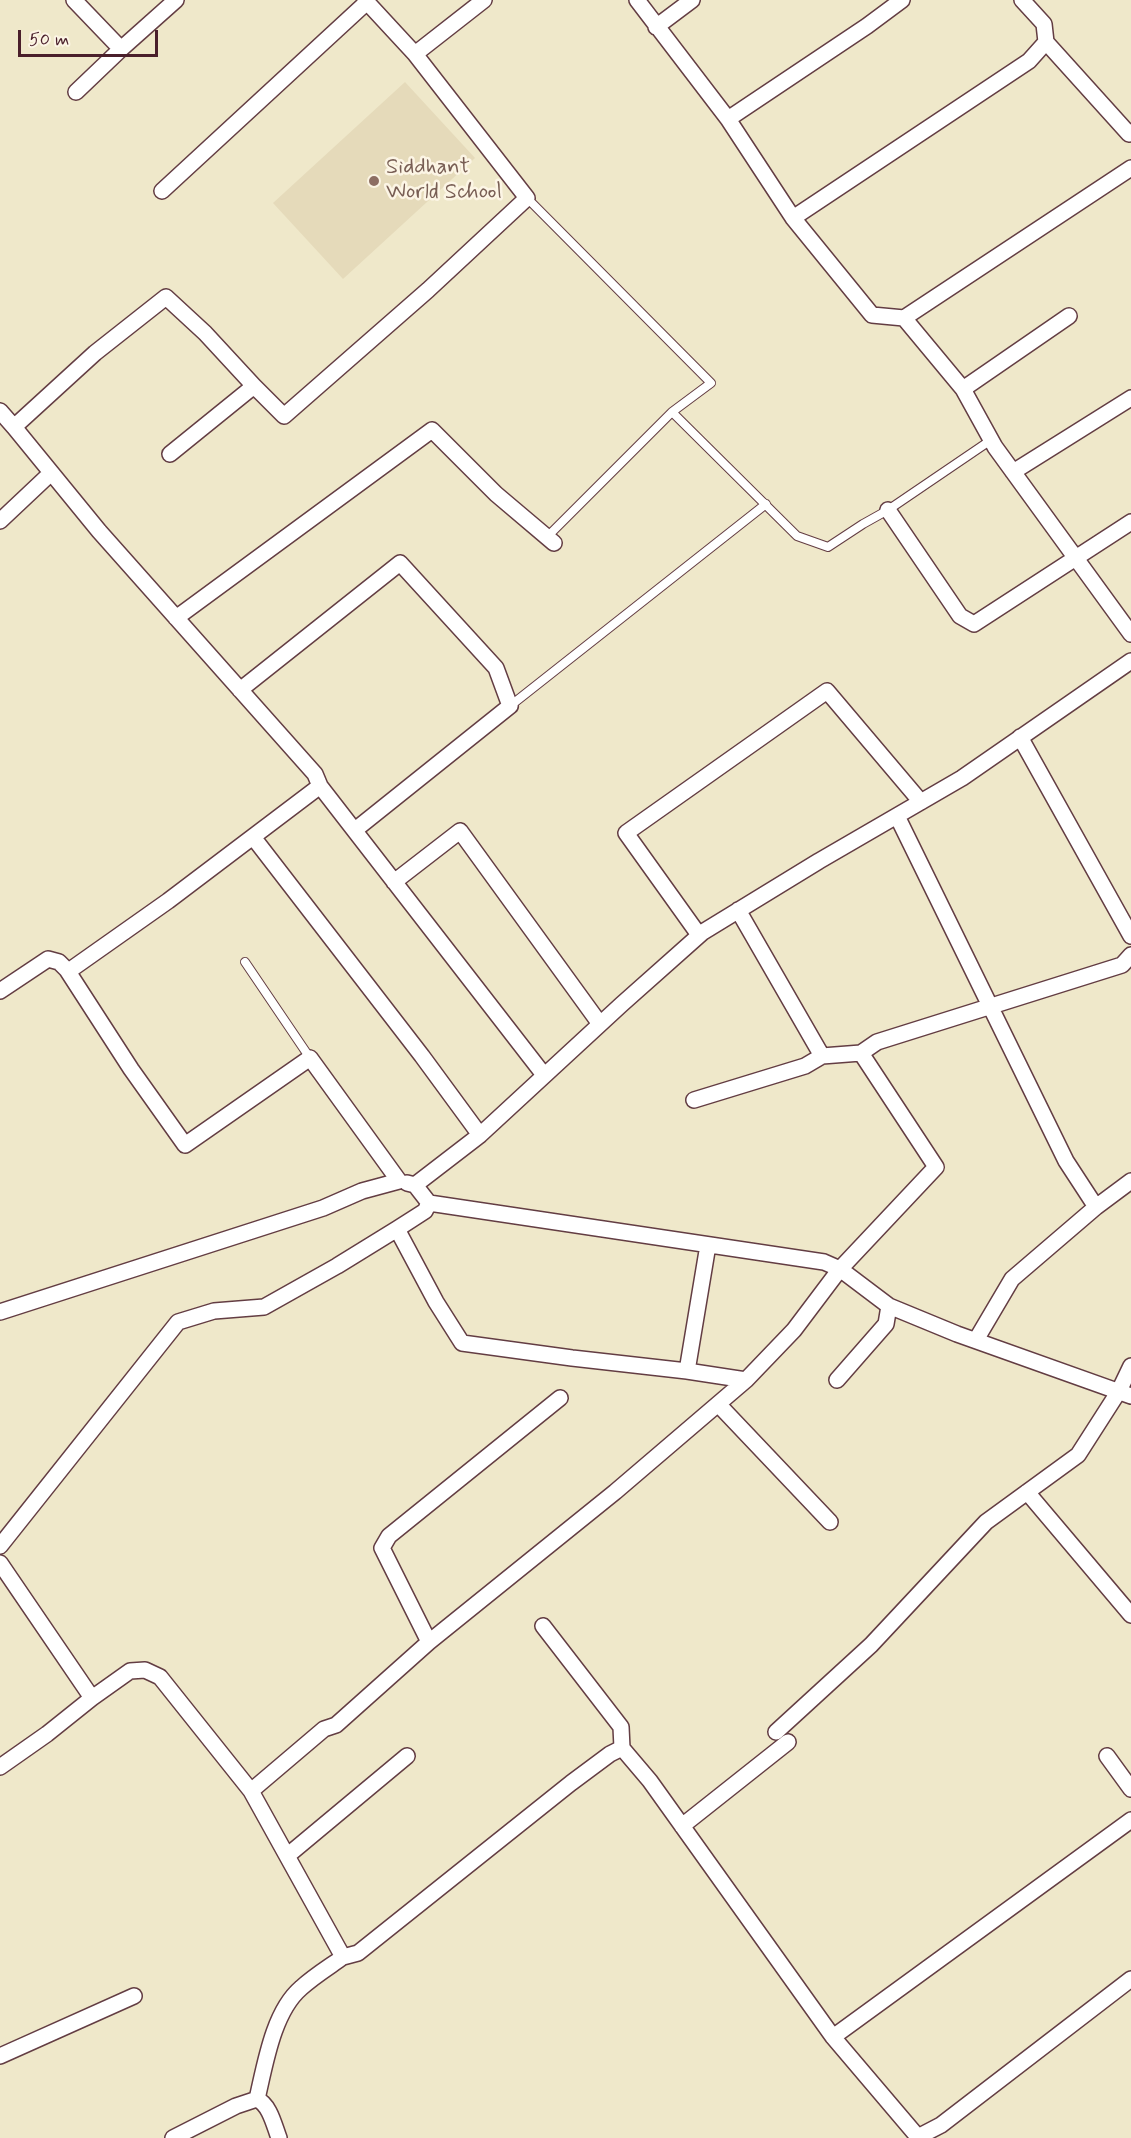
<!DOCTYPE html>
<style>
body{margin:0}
#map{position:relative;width:1131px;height:2138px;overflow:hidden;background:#efe8ca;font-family:Mynerve,sans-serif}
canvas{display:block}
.scale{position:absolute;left:18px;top:30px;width:140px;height:27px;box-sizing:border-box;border:3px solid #4a1f2b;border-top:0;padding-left:8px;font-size:18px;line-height:21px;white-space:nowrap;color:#4a1f2b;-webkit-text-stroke:4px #fcf5e5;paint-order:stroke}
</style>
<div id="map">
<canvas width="1131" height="2138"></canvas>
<div class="scale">50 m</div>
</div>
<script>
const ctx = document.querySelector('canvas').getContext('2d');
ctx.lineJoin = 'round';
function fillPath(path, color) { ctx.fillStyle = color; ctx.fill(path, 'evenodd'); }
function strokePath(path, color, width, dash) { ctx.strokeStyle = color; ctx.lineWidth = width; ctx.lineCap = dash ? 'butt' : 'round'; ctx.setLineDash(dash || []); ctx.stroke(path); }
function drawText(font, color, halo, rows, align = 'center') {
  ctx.font = font + ' Mynerve,sans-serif'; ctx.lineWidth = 5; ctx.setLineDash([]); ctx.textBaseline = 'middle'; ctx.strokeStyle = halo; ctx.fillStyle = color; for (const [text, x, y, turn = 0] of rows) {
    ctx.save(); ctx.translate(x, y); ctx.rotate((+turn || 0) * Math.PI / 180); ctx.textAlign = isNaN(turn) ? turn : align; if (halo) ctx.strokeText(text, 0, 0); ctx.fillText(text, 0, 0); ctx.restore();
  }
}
fillPath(new Path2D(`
 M405,82L475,158L343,279L273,203Z`), '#e5daba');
const service = new Path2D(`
 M527,198L711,383L672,412
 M547,537L672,412L797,536L828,547L863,524L888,510L991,440
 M510,706L766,504
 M245,962L310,1058`);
const minor = new Path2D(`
 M74,0L121,49L76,92
 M365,0L415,54L484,0
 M637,0L728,119L793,218L872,315L904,318L1131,168
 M656,27L692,0
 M1046,42L1129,134L1131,132
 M121,49L176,0
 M728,119L867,26L902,0
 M162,191L367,2
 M793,218L1029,61L1046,42L1044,24L1022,0
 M904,318L963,389L995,447L1131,634
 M254,386L284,416L428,290L527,198L415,54
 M963,389L1069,316
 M0,411L14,427L95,353L166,297L205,333L254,386L170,454
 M1013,472L1131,398
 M888,510L960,616L974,624L1131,522
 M0,521L51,473
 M176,618L432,430L496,494L554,543
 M240,690L400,563L496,668L510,706L355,830
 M1020,737L1131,936
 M320,786L544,1075
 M897,816L1066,1161L1096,1207
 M253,837L422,1056L480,1135L415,1185L407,1183
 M394,882L460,831L600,1024
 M738,910L822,1056
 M699,935L626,833L827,691L921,802
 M0,991L48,959L59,962L67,970L73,968L168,901L320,786L315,774L99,531L14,427
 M694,1100L805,1066L822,1056L861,1053L877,1042L1122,965L1131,955
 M480,1135L622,1004L703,932L819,861L962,778L1131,661
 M415,1185L429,1203L824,1262L840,1269L889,1306L957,1334L1131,1396
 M397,1229L436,1302L462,1343L572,1358L687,1371L708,1245
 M0,1312L323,1208L362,1191L399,1181L310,1058L185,1145L131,1069L67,970
 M976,1340L1012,1279L1096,1207L1131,1181
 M687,1371L746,1380
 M837,1380L886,1324L889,1306
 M718,1404L830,1522
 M1027,1492L1131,1615
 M0,1546L178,1322L214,1311L264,1307L337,1266L397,1229L425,1211L429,1203
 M0,1563L92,1698L47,1734L0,1767
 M543,1626L621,1727L622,1748
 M429,1642L382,1548L389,1536L560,1398
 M92,1698L130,1671L145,1670L160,1677L251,1791L343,1957L358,1953L571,1783L610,1754L622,1748L650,1781L833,2037L918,2137L941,2125L1131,1979
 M776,1732L871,1645L986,1522L1078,1455L1119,1391L1131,1366
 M1107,1756L1131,1789
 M251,1791L324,1729L336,1725L429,1642L615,1492L746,1380L794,1330L840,1269L936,1167L861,1053
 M682,1826L788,1742
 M287,1856L407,1756
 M833,2037L1131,1820
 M0,2056L134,1996
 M257,2099C265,2065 273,2012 301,1988C314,1976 329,1967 343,1957
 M173,2138L236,2106L257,2099C270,2105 274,2125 279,2138`);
strokePath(service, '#633d43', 10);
strokePath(minor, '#633d43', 18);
strokePath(service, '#fff', 8);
strokePath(minor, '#fff', 15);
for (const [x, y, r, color] of [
 [374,181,6,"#8d6e63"]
]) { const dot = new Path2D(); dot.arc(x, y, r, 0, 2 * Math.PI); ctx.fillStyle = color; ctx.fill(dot); strokePath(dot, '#fcf5e5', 2); }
drawText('22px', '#785e54', '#fcf5e5', [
 ["Siddhant",386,168],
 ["World School",386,193]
], 'left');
</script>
